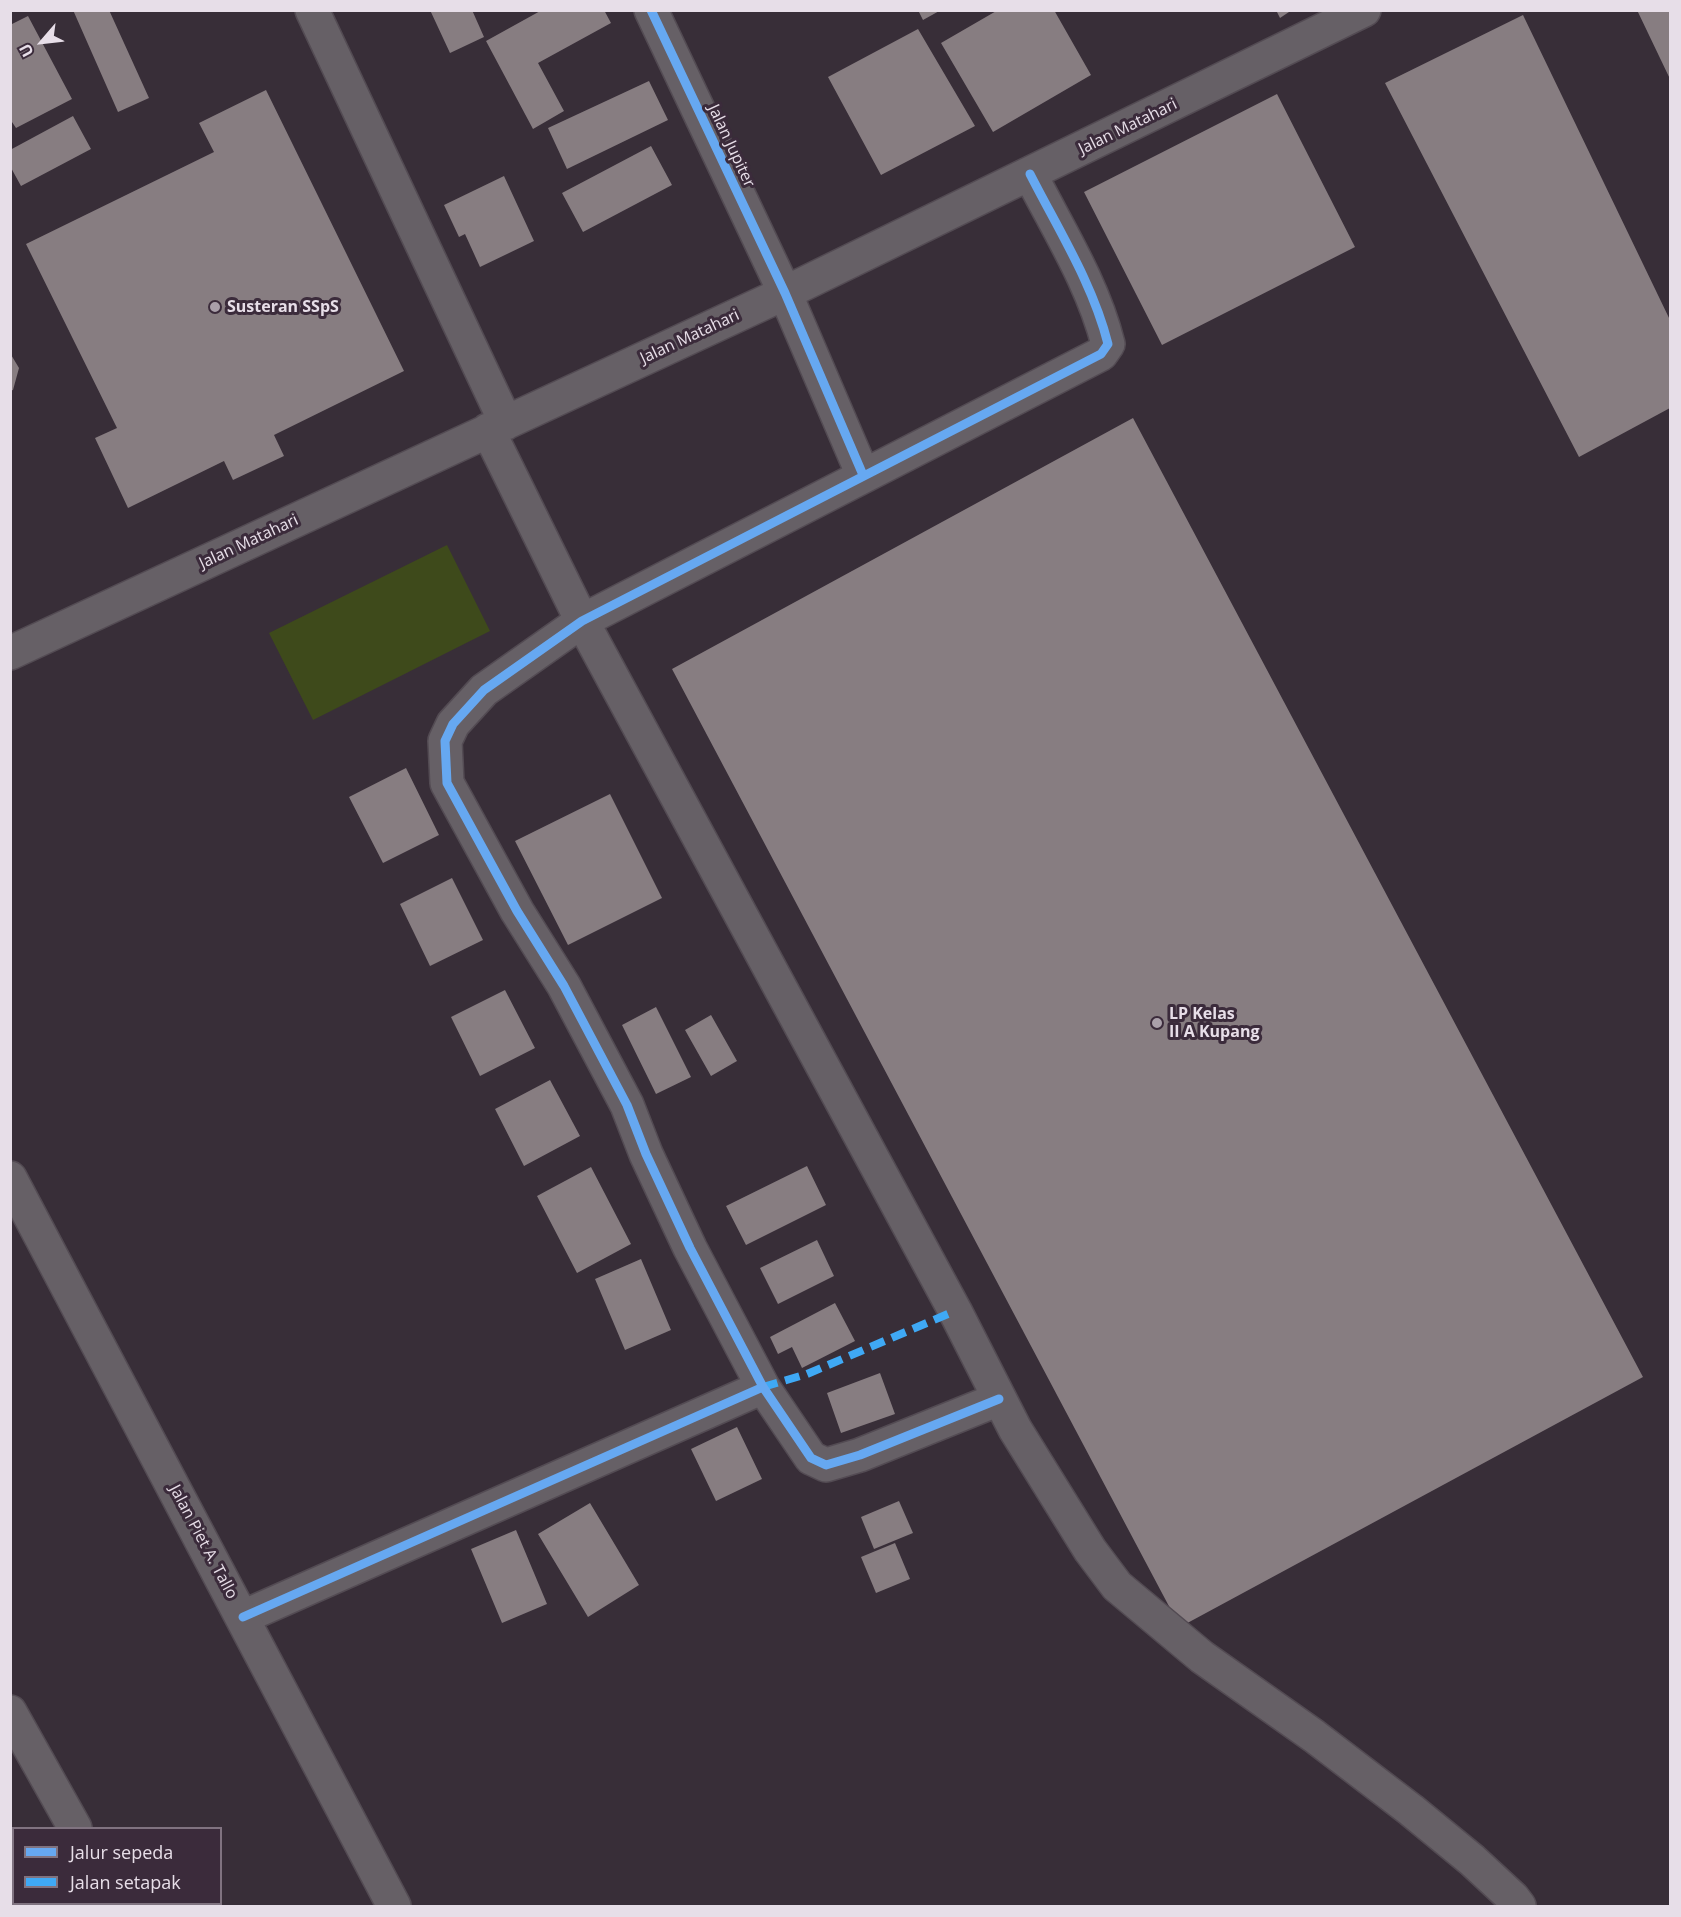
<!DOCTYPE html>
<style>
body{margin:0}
#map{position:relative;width:1681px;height:1917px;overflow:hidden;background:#382e38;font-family:"Open Sans",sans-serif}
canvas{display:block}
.frame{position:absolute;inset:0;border:12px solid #e7dee8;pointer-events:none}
.legend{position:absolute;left:12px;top:1827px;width:210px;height:78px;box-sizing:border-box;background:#3b2b3b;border:2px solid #807380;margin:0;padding:8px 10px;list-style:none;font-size:18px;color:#e7dee8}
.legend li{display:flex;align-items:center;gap:12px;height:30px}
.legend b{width:30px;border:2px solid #807380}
.north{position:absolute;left:12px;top:12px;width:60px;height:60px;-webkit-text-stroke:4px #3b2b3b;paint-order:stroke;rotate:242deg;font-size:16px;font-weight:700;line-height:24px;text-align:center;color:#e7dee8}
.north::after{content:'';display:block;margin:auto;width:21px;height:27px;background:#e7dee8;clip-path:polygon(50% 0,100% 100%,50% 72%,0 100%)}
</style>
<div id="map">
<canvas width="1681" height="1917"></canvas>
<div class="frame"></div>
<ul class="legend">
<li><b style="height:8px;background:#66a8f1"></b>Jalur sepeda</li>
<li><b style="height:8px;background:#3fa9f5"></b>Jalan setapak</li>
</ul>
<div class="north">U</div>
</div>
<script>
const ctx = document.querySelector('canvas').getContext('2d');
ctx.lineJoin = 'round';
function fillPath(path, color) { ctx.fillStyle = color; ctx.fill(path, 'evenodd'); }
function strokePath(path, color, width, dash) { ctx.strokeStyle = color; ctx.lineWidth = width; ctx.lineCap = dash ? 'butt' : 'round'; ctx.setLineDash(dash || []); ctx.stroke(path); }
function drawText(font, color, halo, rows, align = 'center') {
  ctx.font = font + ' "Open Sans",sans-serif'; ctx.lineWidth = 6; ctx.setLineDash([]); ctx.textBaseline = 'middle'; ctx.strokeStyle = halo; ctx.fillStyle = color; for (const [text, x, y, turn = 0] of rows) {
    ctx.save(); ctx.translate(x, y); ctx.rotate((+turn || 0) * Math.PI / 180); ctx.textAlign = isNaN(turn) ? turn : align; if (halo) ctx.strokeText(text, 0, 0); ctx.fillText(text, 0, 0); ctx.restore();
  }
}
fillPath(new Path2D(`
 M447,545L490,631L313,720L269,633Z`), '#3e4a1b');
fillPath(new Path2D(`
 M73,10H109L149,98L118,112Z
 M430,10H472L484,37L450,53Z
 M542,10H604L611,23L538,63L564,111L533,129L486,41Z
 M918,10H941L923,20Z
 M998,10H1054L1091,75L993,132L941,43Z
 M1276,10H1292L1280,18Z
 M1637,10H1670V79Z
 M1523,15L1670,320V408L1579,457L1385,83Z
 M28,16L72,99L16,128L10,119V25Z
 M918,29L975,126L881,175L828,77Z
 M649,81L668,120L567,169L548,128Z
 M266,90L404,371L274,435L284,456L233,480L224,461L128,508L95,438L117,428L26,244L214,152L199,123Z
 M1277,94L1355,247L1162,345L1084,192Z
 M73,116L91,149L21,186L10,166V150Z
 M651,146L672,185L583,232L562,193Z
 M504,176L534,241L480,267L465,234L459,237L444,205Z
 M10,353L19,368L13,390L10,391Z
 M1133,418L1643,1377L1180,1627L672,669Z
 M406,768L439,835L383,863L349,797Z
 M610,794L662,898L568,945L515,841Z
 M452,878L483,940L430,966L400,904Z
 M505,990L535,1048L480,1076L451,1017Z
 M656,1007L691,1077L656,1094L622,1025Z
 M711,1015L737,1061L711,1076L685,1030Z
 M550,1080L580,1136L524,1166L495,1109Z
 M807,1166L826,1205L746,1245L726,1206Z
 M591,1167L631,1244L577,1273L537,1196Z
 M817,1240L834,1276L778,1304L760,1268Z
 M641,1259L671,1330L625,1350L595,1279Z
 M835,1303L855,1341L802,1368L792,1347L778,1354L770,1337Z
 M880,1373L895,1414L841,1433L827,1393Z
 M737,1427L762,1479L716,1501L691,1449Z
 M899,1501L913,1533L874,1549L861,1517Z
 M590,1503L639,1585L588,1617L538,1534Z
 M516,1530L547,1604L502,1623L471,1549Z
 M895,1543L910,1579L876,1593L861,1557Z`), '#877d81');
const street = new Path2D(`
 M312,10L506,423
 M651,10L785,293L863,475
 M488,430L582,621L955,1311L1015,1429L1090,1550L1117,1586L1202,1657L1314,1736L1411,1810L1472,1860L1513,1898L1519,1906
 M10,653L785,293L1364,10
 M999,1399L860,1455L826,1465L811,1458L763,1387L690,1248L646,1154L627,1105L564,986L517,911L447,783L445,741L453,724L484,690L582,621L1101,354L1108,344C1093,284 1058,229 1030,174
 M243,1617L763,1387`);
const secondary = new Path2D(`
 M10,1178L394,1906
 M10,1712L75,1828
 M117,1904L118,1906`);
strokePath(street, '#534b53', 36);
strokePath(secondary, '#534b53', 36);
strokePath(street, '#666066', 33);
strokePath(secondary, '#666066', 33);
strokePath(new Path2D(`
 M763,1387L807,1374L955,1311`), '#3fa9f5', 8, [15, 8]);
strokePath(new Path2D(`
 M651,10L785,293L863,475
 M999,1399L860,1455L826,1465L811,1458L763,1387L690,1248L646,1154L627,1105L564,986L517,911L447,783L445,741L453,724L484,690L582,621L1101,354L1108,344C1093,284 1058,229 1030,174
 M243,1617L763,1387`), '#66a8f1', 9);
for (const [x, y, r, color] of [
 [215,307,6,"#aaa0aa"],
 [1157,1023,6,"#aaa0aa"]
]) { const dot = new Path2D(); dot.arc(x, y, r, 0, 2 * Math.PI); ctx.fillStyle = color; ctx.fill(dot); strokePath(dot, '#3b2b3b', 2); }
drawText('16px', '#e7dee8', '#3b2b3b', [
 ["Jalan Matahari",1128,127,-26],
 ["Jalan Jupiter",731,146,65],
 ["Jalan Matahari",690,337,-25],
 ["Jalan Matahari",249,542,-25],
 ["Jalan Piet A. Tallo",203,1542,62]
]);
drawText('bold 16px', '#e7dee8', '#3b2b3b', [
 ["Susteran SSpS",227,307],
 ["LP Kelas",1169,1014],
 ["II A Kupang",1169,1032]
], 'left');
</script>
